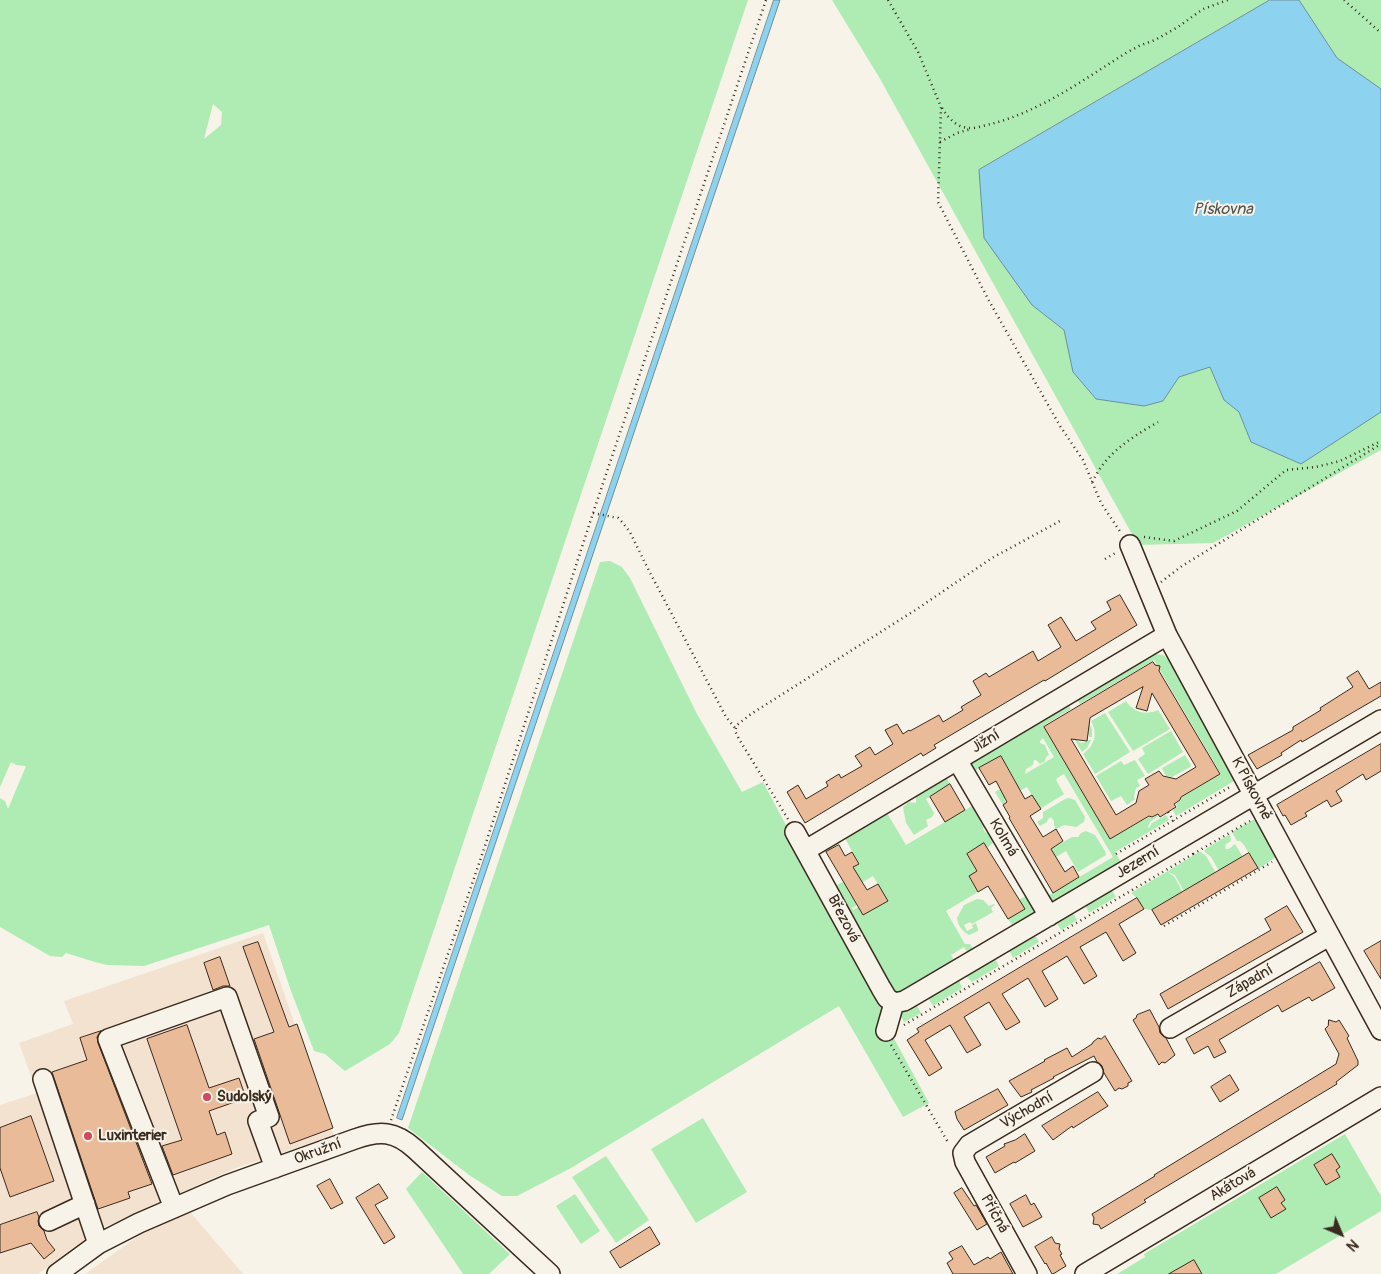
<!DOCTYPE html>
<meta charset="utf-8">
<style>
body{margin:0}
#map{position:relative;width:1381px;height:1274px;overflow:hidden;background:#f7f3e8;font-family:Pangolin,sans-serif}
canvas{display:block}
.north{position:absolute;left:1316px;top:1209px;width:50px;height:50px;-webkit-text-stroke:4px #f7f3e8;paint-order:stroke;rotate:135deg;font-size:14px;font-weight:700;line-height:20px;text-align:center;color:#3b2a1e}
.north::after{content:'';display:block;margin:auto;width:18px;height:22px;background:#3b2a1e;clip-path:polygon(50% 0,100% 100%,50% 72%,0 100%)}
</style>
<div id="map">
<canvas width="1381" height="1274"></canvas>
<div class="north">N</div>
</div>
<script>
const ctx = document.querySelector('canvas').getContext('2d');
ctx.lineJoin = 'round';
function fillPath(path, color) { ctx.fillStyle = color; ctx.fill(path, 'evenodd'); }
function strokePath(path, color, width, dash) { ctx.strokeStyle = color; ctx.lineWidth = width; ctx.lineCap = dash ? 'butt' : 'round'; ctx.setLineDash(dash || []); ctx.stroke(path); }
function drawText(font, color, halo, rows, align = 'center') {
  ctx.font = font + ' Pangolin,sans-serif'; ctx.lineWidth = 4; ctx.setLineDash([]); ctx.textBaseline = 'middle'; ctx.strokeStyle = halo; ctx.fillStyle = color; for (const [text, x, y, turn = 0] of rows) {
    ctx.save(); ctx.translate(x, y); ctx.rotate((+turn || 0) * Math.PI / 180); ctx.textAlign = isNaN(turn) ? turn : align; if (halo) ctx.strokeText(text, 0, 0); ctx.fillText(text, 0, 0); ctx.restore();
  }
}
fillPath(new Path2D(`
 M263,933L334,1136L236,1168L96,1231L38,1274H0V1105L37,1093L19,1043L73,1024L64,1001Z
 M191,1213L243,1274H85L161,1220Z`), '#f3e2d0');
fillPath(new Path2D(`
 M0,0H748L399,1033L390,1044L345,1071L325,1054L314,1051L291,991L269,925L144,966L107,965L95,962L66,953L62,957L50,956L0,927V798L5,801L8,809L26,766L16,765L11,762L0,787ZM213,104L222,112L221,125L204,139Z
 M832,0H1270L979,170L1032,305L1064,330L1073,372L1096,399L1144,406L1163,401L1179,377L1210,367L1224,400L1239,412L1251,442L1301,464L1381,412V450L1213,543L1138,545L879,77Z
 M1299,0H1381V89L1337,58Z
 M610,561L622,567L630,578L697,714L742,792L763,782L883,1007L884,1012L891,1033L929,1103L903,1117L839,1006L571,1168L517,1196H502L469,1175L408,1128L600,562Z
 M1151,650L1154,654L1163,655L1169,660L1234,781L1176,816L1173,810L1177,807L1176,804L1181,800L1182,797L1221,774L1154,660L1080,704L1076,698Z
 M1126,701C1133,712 1146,716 1158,710L1170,729L1133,751L1108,712Z
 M1068,704L1071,709L1043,726L1110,839L1149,817L1152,818L1157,815L1158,816L1150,822L1148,827L1149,828L1152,823L1166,815L1169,820L1115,852L1122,864L1057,902L1050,903L1044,898L1113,857L1064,774L1057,778L1056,780L1064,794L1040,809L1027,787L1004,799L1006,803L1003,805L995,792L1015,780L1001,756L977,769L975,775L979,777L981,781L976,784L969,771L970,759L1035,725L1039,721ZM1043,738L1054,757L1025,774L1026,769L1033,765L1034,760H1036L1040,764L1045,761L1046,757L1049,755L1045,745L1040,743V741Z
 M1105,713L1130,752L1095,774L1083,754C1095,745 1098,734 1091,721Z
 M1089,723L1092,729V737H1089L1088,733L1076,738C1079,744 1084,744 1088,740H1091L1087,748L1082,752L1073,737Z
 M1171,731L1183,752L1148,774L1138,759L1145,754L1142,748Z
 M1185,755L1191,765L1190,767L1172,777L1166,776L1162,768Z
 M1135,760L1145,776L1137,780L1140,786L1136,788L1134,797L1135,799L1127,805L1121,796L1111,801L1096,776L1121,761L1124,765Z
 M947,778L950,785L926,799L934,813L932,817L926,820L928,826L914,835L906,823L903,807L909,802L916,803V796Z
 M1069,798L1075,800L1085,817L1084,822L1076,827L1064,825L1056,829L1054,825V821L1051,817L1048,819L1047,822L1040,826L1037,822L1043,818V812L1065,799Z
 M972,806L985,825L983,829L985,832L993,834L996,844L993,843L987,848L984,844L967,854L977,871L969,876L978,892L946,911L965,944H970L975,951L969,955L964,947L951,955L956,964L904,993L892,994L832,888L856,874L852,868L859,864L845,838L887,813L906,845ZM873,876L888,901L863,915L859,907L853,910L852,908L857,905L849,890Z
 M1255,819L1276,857L1258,869L1244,845L1240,841H1237L1232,832Z
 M1086,831L1095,835L1105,851L1106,855L1078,872L1066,851L1056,857L1051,849L1072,837H1078L1081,833Z
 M1230,834L1231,841L1226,844L1225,848L1226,849H1229L1235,844L1243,857L1219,871L1211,857L1205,852L1204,850Z
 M1199,852H1201L1206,856L1216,873L1184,892C1181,885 1178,881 1175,875L1170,873L1168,871Z
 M1168,871L1170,874L1174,876L1183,893L1152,910L1144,909L1137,898L1131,893Z
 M1111,889L1116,897L1089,913L1085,905Z
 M1030,893L1036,912L1014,928L1008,919L1024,910L1019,900Z
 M977,899L983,900L989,906L994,904L995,905L991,908L993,912L972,924L970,922L964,925L967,931L973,928L972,925L976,923L978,929V931L969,935C962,931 958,926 957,918L964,905Z
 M1073,913L1077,920L1061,930L1056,922Z
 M1032,936L1036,937L1039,942L1013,958L1009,950Z
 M995,959L999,966L972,982L966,976Z
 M959,980L962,988L933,1006L928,998Z
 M916,1004L921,1013L904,1022L900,1015L902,1013Z
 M703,1118L747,1192L696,1223L651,1149Z
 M1345,1134L1381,1196V1211L1276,1274H1117L1145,1257L1144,1254Z
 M606,1156L649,1220L616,1243L572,1177Z
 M422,1172L510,1254L489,1274H463L406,1189Z
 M575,1194L600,1231L581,1244L556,1206Z`), '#aeecb3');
const water = new Path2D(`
 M774,0H780L402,1120L397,1118Z
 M1270,0H1299L1337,58L1381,89V412L1301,464L1251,442L1239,412L1224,400L1210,367L1179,377L1163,401L1144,406L1096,399L1073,372L1064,330L1032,305L984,238L979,170Z`);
fillPath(water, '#8dd2ee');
strokePath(water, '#6c8f9b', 1);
const building = new Path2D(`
 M1120,595L1137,625L1045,681L1044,680L934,745L936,748L923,756L921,753L805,823L787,792L798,785L806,799L828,786L826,782L839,774L841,778L862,766L855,756L870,747L875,755L893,744L885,730L897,724L903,734L909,730L910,731L939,715L943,722L963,710L961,707L981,695L973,681L986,673L989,677L1033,651L1038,661L1061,647L1048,625L1061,617L1076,641L1096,629L1091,622L1111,610L1107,602Z
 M1153,662L1155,665L1160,666L1159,671L1220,774L1181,797L1180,800L1174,804L1176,807L1160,817L1158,814L1152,817L1149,816L1110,839L1044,727ZM1143,687L1136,708L1147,711L1152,693L1196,767L1176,779L1163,776L1159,771L1145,779L1149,785L1139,791L1136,803L1116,815L1071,739L1087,741L1090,718Z
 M1358,671L1369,689L1381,682V696L1302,742L1301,740L1281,753L1282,755L1257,769L1248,755L1293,730V727L1321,710L1320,708L1353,687L1347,678Z
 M1381,744V771L1366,780L1363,774L1336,791L1342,801L1331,807L1327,800L1305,813L1307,816L1291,825L1285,815L1283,816L1277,805Z
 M1001,756L1025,799L1032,795L1041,809L1030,816L1043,837L1056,829L1063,841L1051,849L1065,872L1073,866L1079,877L1053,893L1009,818L1010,817L1003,805L1007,802L996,781L989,785L979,768Z
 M950,784L965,810L945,822L930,797Z
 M984,843L1025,909L1008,919L988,886L978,892L969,876L977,871L967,854Z
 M839,845L845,856L852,852L859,864L853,867L867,890L878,884L888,901L863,915L826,852Z
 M1249,853L1258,868L1161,925L1152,910Z
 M1137,898L1144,909L1119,924L1136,953L1123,961L1106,932L1080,947L1097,976L1084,984L1067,956L1042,971L1058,999L1045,1007L1028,978L1002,994L1020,1022L1006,1030L989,1002L964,1017L981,1045L967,1053L950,1025L925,1040L942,1068L929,1076L907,1040L919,1032L917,1029Z
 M1287,906L1303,932L1168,1009L1160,994L1271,930L1265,919Z
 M1381,941V979L1364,951Z
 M258,942L289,1027L297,1024L333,1128L290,1144L254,1039L274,1032L243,947Z
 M220,957L230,986H223L213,990L204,963Z
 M1320,962L1335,988L1312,1001L1309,997L1282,1012L1278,1005L1219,1040L1226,1052L1214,1058L1208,1046L1194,1054L1186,1039Z
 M1150,1010L1159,1027L1160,1033L1166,1038L1175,1055L1165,1063L1162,1062L1159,1065L1133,1020L1136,1018L1137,1015Z
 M1329,1020L1336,1022L1339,1020L1349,1036L1347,1038L1358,1061V1065L1336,1082L1337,1084L1144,1200L1146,1202L1101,1229L1099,1225L1093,1224L1094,1218L1092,1214L1155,1176L1154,1175L1336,1064L1339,1054L1325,1029L1328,1026Z
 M187,1025L209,1088L239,1078L246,1098L209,1111L217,1135L225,1132L232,1154L173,1175L162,1146L182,1140L147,1039Z
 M101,1031L97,1037L98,1043L152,1184L128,1192L130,1198L98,1209L52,1072L87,1060L80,1038Z
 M1105,1036L1132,1081L1128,1083V1086L1122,1089L1119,1088L1115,1091L1104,1073L1102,1066L1097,1062L1094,1056L1053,1077L1054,1078L1031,1090L1032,1092L1021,1097L1009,1081L1045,1061L1044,1060L1067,1048L1072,1057L1092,1044L1093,1042L1098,1038L1101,1039Z
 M1230,1075L1239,1090L1220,1102L1211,1087Z
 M998,1089L1008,1105L964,1130L957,1119L955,1112Z
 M1098,1092L1108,1106L1073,1128L1072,1126L1053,1140L1042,1126Z
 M31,1116L54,1181L10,1197L0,1168V1128Z
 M1025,1134L1035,1151L1015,1163L1014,1162L995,1173L986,1157L1005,1146L1004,1144L1015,1140Z
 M1332,1154L1340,1167L1336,1170L1340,1177L1326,1185L1314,1165Z
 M330,1179L343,1203L331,1209L317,1186Z
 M379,1184L388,1198L375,1205L395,1237L384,1244L356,1198Z
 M1277,1187L1285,1200L1281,1203L1286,1209L1271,1218L1259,1198Z
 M962,1188L974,1206L976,1205L987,1224L977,1230L954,1193Z
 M1026,1195L1031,1205L1034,1203L1042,1217L1023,1227L1010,1204Z
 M37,1212L39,1217L38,1221L39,1226L44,1231L47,1240L55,1250L44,1259L31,1243L0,1253V1225Z
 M650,1227L660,1244L620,1268L610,1252Z
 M1052,1237L1055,1243L1060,1244L1059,1249L1062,1254L1060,1255L1066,1266L1053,1274H1052L1046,1263L1045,1264L1035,1247Z
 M962,1246L974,1265L988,1257L990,1259L1001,1252L1013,1274H953L947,1263L953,1259L949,1253Z
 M1194,1260L1202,1274H1169Z`);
fillPath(building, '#e9bb99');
strokePath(building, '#3b2a1e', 1);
const minor = new Path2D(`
 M1130,545L1167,635L1381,1030
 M957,760L1049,916
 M795,832L881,988L887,998L894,1003
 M806,850L1167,635
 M894,1003L904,1001L911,997L1381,720
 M1170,1028L1329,936
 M886,1031L894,1003
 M43,1079L98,1244
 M174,1208L108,1039L227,997L269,1117L258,1121L275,1168
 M49,1221L85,1204
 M57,1274L98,1244L139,1223L227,1185L355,1139C380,1130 395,1131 415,1149L550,1274
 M1027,1274L965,1162L963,1153L969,1145L1093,1072
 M1085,1274L1381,1097`);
strokePath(minor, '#3b2a1e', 22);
strokePath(new Path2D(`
 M888,0L918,52L941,107L938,202L988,299L1060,426L1083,460L1101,503L1121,533
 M1344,0L1381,33
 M942,108C949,119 958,129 972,128C978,128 985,125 991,124C1041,111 1083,80 1126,53L1139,46L1155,40L1178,27L1203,9L1228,0
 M940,142L957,133L971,129
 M1092,482C1096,475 1100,468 1105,462C1119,445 1139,433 1158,422
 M593,513L618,518L622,522L630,532L647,567L726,717L735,728
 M1144,537L1174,541L1237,511L1286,470L1316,467L1340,461L1381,441
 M1105,559L1117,552
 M1161,582L1182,566L1381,444
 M1168,812L1174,821
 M788,819L739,739L735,731L737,725L751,714L917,609L992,558L1060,521
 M1116,854L1230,787
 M1193,854L1250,821
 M1164,926L1272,862
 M904,1025L1193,854L1191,851
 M891,1045L949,1144
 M391,1120L484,849L593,513L766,0`), '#3b2a1e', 2.5, [1, 4]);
strokePath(minor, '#f7f3e8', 19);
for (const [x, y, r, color] of [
 [207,1097,5,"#d1495b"],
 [88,1136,5,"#d1495b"]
]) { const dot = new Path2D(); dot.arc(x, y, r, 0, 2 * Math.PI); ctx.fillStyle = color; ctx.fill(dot); strokePath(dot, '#f7f3e8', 2); }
drawText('15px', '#3b2a1e', '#f7f3e8', [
 ["Jižní",986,742,-31],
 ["K Pískovně",1251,789,62],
 ["Kolmá",1003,838,59],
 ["Jezerní",1138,863,-31],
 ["Březová",843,919,62],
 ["Západní",1250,982,-30],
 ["Východní",1027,1111,-30],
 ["Okružní",318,1152,-20],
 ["Akátová",1233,1185,-31],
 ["Příčná",994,1214,61]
]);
drawText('bold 15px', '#3b2a1e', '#f7f3e8', [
 ["Sudolský",217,1097],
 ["Luxinterier",98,1136]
], 'left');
drawText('italic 16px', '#505452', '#f7f3e8', [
 ["Pískovna",1223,210]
]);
</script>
